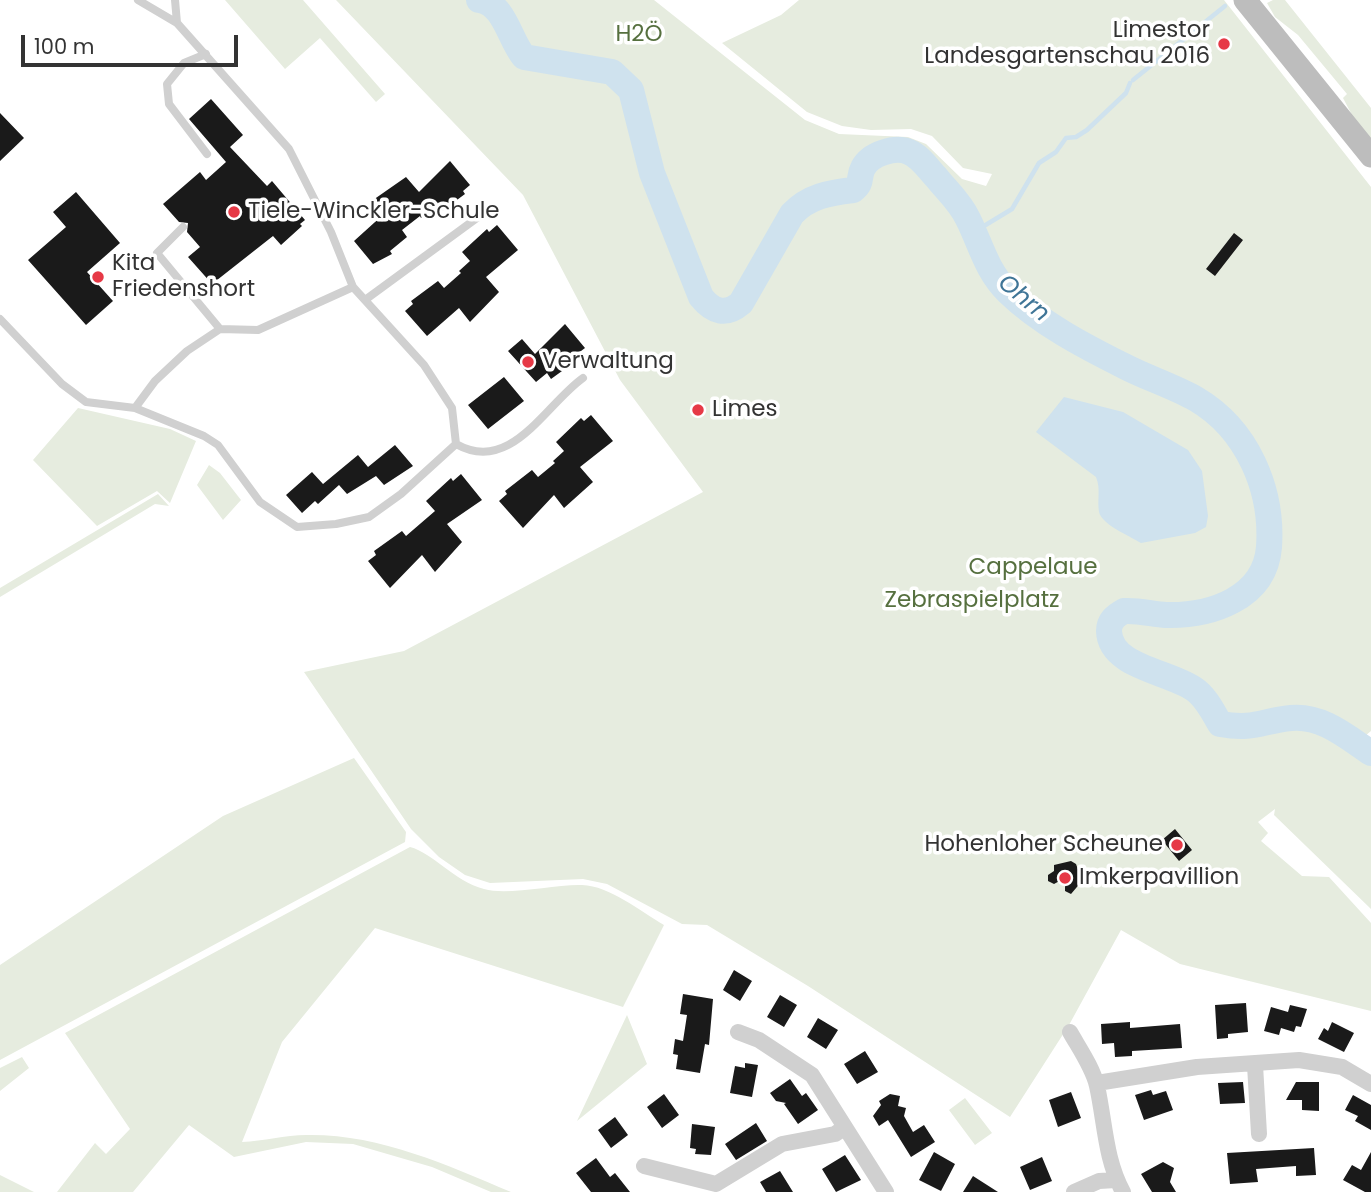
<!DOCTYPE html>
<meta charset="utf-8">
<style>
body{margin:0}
#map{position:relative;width:1371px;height:1192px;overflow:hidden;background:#fff;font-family:Poppins,sans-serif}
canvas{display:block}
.scale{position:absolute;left:21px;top:35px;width:217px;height:32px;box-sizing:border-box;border:4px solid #333;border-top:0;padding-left:9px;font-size:21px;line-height:24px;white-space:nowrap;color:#333;-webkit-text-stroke:5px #fff;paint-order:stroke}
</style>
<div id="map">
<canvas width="1371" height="1192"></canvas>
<div class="scale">100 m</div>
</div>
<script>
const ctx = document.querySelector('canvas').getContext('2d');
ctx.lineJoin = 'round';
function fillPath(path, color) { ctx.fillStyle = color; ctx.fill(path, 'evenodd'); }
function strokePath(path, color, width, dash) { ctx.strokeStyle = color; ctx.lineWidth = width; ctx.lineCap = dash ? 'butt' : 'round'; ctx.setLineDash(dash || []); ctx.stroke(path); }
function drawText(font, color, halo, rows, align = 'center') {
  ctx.font = font + ' Poppins,sans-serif'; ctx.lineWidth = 7; ctx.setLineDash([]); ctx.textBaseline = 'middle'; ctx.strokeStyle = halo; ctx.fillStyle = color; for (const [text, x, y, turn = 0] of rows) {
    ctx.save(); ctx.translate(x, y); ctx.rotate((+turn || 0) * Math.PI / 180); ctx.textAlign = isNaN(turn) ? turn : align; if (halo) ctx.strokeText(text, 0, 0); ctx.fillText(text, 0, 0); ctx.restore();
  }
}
fillPath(new Path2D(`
 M225,0H303L385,94L376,102L320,38L285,69Z
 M336,0H654L805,120L839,134L908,137L926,144L962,179L986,186L992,174L963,168L932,136L911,129L871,130L842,126L807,112L722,43L781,15L799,0H1224L1371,187V731L1365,736L1371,740V909L1274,815L1275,809L1258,822L1268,833L1261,841L1302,876L1329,877L1371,923V1011L1180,964L1121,930L1069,1025L1010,1117L808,986L707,925L682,924L607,884L583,879L490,883L465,875L439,857L411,829L304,672L404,651L703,492L620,380L523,195Z
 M1273,0H1285L1371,108V143L1361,132L1343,98L1347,94L1298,35L1275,17L1267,3Z
 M78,408L170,429L196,441L170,503L157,491L97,526L33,460Z
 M209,465L220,473L241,500L223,520L197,485Z
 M158,494L169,506L155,504L0,597V588Z
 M354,758L406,832L405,842L0,1060V965L223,816Z
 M410,847C433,853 454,881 484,889C508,896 555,884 582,885C610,886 640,911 664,925L623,1007L375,928L282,1042L242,1142C265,1141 288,1134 311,1135C381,1135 447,1165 511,1192H491L432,1167L353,1144L306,1142L234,1157L189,1125L133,1192H57L95,1143L106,1154L130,1129L65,1033Z
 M627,1015L647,1064L577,1121Z
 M22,1057L29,1068L0,1091V1068Z
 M965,1098L992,1133L975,1145L949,1110Z
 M0,1175L34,1192H0Z`), '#e6ecdf');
fillPath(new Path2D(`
 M1064,397L1123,412L1188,450L1202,471L1208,516L1206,527L1195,533L1141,543C1130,536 1102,525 1099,512C1097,499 1101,489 1096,477L1036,432Z`), '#cfe2ee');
strokePath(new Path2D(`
 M1133,80L1225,6
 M974,232L1012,209L1039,163L1056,152L1066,138L1076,137L1087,130L1126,93L1130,83`), '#cfe2ee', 4.5);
strokePath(new Path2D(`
 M479,0C505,4 509,39 524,57L612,72L631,90L652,173L701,297C713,312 726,316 741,303L792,214C809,196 829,193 853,190C863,183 858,177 863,168C870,154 895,146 909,152C921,157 928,169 936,177C947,191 960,202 968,219C981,245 986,270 1008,292C1040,323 1084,346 1124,366C1147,378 1173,386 1196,399C1247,429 1273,489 1269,547C1265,599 1210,616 1166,615C1152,614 1138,610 1124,611C1115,616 1109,621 1109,631C1110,667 1168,671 1194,689C1206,697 1213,712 1220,724C1255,730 1261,721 1291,718C1322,715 1347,737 1371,753`), '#cfe2ee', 26);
fillPath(new Path2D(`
 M211,99L243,135L230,147L267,186L272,181L305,220L300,224L302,226L281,245L273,236L212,284L188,257L200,247L187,232L188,223L179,222L163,204L200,172L206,180L226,162L189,119Z
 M0,113L24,138L0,161Z
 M450,161L470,185L463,191L465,194L438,214L433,208L421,218L420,216L402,230L407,237L390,251L392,254L373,264L354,241L385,213L373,200L406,177L419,192Z
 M76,192L120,243L87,272L113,301L86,325L28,260L66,227L53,212Z
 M497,225L518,250L486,277L499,292L470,322L459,308L427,336L405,311L413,304L411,301L438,281L444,288L461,273L459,271L470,261L462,252L487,229L489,232Z
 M1234,233L1243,240L1215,276L1206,269Z
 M565,324L585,348L577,354L580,358L569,366L551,379L547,373L536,382L508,351L522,339L535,354Z
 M504,377L524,401L488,429L468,405Z
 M591,415L613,441L580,467L593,482L564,508L554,495L523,528L499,501L507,494L505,491L532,470L538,477L555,463L553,461L564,451L556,442L581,418L584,421Z
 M395,445L413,466L384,485L376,476L347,494L339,485L318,504L315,501L302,513L286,495L312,472L323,484L358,455L368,467Z
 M461,474L482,500L447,524L462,542L435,572L422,555L390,588L368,561L376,555L374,551L402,531L406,536L435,511L426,501L451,478L453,481Z
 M1175,829L1192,850L1179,861L1162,840Z
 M1071,861L1076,864L1082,881L1071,894L1065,891V878L1054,884L1048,881V875L1054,871V865Z
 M734,970L752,981L740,1001L723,990Z
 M683,994L713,999L709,1045L705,1044L700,1073L676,1069L678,1055L673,1054L675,1039L683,1041L687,1015L680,1014Z
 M780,995L797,1005L784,1027L767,1017Z
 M1246,1003L1248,1032L1228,1034V1038L1217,1039L1215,1005Z
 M1290,1005L1307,1009L1301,1027L1296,1026L1294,1032L1281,1028L1279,1035L1264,1031L1271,1007L1288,1012Z
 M818,1018L838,1030L826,1049L807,1037Z
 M1130,1022V1028L1180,1024L1182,1048L1132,1051V1056L1115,1057L1114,1043L1102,1044L1101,1024Z
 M1332,1022L1354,1033L1344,1052L1318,1039L1324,1028L1328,1031Z
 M865,1051L878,1072L857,1084L844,1064Z
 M745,1063L758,1065L752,1097L730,1093L735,1066L745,1068Z
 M790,1079L802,1096L806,1093L818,1110L798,1124L784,1104L786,1103L776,1101L770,1093Z
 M1243,1082L1245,1103L1220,1104L1218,1083Z
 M1296,1082H1319V1111L1302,1110V1100H1286Z
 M1151,1090L1153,1095L1166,1091L1173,1110L1144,1120L1135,1095Z
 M1071,1092L1081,1118L1058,1127L1049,1100Z
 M664,1094L679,1115L662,1128L647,1107Z
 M890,1094L900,1096L898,1106L906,1108L904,1116L913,1132L924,1125L935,1142L911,1157L888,1120L879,1126L873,1116L881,1105L879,1101Z
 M1353,1095L1371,1105V1130L1355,1121L1358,1116L1345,1110Z
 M615,1117L628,1135L611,1148L598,1130Z
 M756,1123L767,1141L736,1160L725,1144Z
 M692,1124L715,1127L711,1155L695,1154L696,1149L690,1148Z
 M1314,1148L1316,1175L1296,1176V1166L1256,1169L1258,1182L1230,1184L1227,1153Z
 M934,1152L955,1164L941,1191L919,1180Z
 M1371,1152V1192H1365L1343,1180L1352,1165L1361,1170Z
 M845,1155L861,1180L836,1192L822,1169Z
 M1042,1157L1052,1181L1030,1190L1020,1167Z
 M596,1158L610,1177L615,1173L630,1192H591L576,1173Z
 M1163,1162L1174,1168L1170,1182L1176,1192H1152L1141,1174Z
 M780,1171L793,1192H766L760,1182Z
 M973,1176L998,1192H963Z`), '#1a1a1a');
strokePath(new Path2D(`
 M138,0L177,23L289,149L331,232L353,287L424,365L452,408L456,444
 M175,0L177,23
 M206,54L184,63L167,84L169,104L207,154
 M183,227L157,253L220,329
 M365,300L481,215
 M0,319L62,384L86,402L135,408L204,436L218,445L260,502L297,527L336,524L369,517L401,494L456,444
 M135,408L155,381L187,351L220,329L258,330L353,287
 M456,444C511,475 545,405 583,378`), '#d0d0d0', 8);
strokePath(new Path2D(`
 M738,1032L759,1040L812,1075L886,1192
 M1070,1032C1079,1048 1093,1068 1097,1086C1105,1122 1105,1159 1123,1192
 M1255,1065L1259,1134
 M1097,1083L1197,1067L1299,1060L1342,1067L1371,1084
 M644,1166L716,1184
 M716,1184L782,1144L835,1134L844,1128
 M1074,1192L1099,1181L1116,1180`), '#d0d0d0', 16);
strokePath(new Path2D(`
 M1245,0L1371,156`), '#bdbdbd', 23);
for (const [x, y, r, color] of [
 [1224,44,7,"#e63946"],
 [234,212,7,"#e63946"],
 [98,277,7,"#e63946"],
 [528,362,7,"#e63946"],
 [698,410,7,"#e63946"],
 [1177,845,7,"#e63946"],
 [1065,878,7,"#e63946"]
]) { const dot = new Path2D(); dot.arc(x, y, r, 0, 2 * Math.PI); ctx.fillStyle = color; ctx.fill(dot); strokePath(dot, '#fff', 2.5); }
drawText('23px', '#333', '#fff', [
 ["Limestor",1210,31,"right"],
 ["Landesgartenschau 2016",1210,57,"right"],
 ["Tiele-Winckler-Schule",248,212],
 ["Kita",112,264],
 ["Friedenshort",112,290],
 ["Verwaltung",542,362],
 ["Limes",712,410],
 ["Hohenloher Scheune",1163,845,"right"],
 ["Imkerpavillion",1079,878]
], 'left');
drawText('23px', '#56703f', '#fff', [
 ["H2Ö",639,35],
 ["Cappelaue",1033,568],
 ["Zebraspielplatz",972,601]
]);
drawText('italic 24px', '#3f7597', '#fff', [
 ["Ohrn",1023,299,40]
]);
</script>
